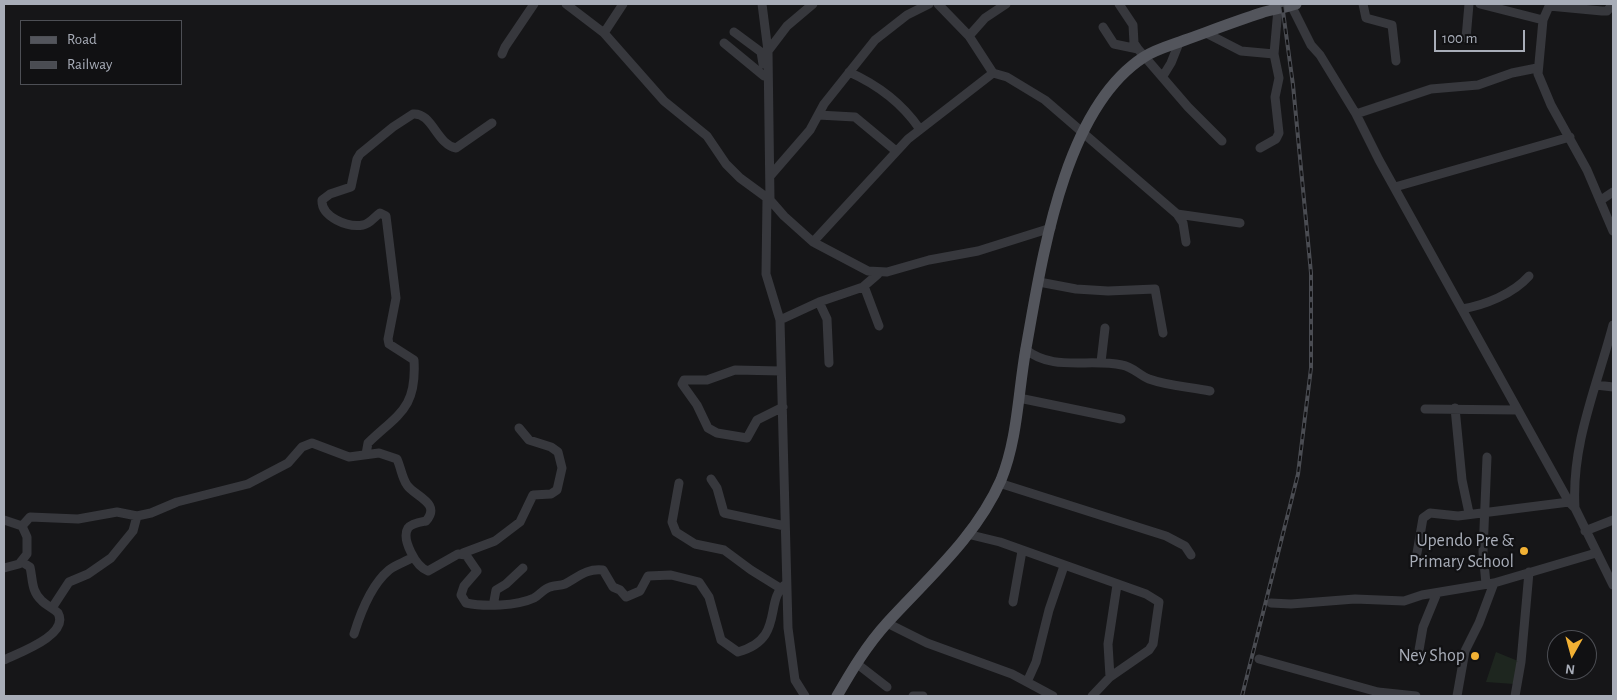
<!DOCTYPE html>
<style>
body{margin:0}
#map{position:relative;width:1617px;height:700px;overflow:hidden;background:#161618;font-family:"Alegreya Sans",sans-serif}
canvas{display:block}
.frame{position:absolute;inset:0;border:5px solid #a8adb8;pointer-events:none}
.legend{position:absolute;left:20px;top:20px;width:162px;height:65px;box-sizing:border-box;background:#111113;border:1px solid #4d4f55;margin:0;padding:6px 9px;list-style:none;font-size:15px;color:#a8adb8}
.legend li{display:flex;align-items:center;gap:10px;height:25px}
.legend b{width:25px;border:1px solid #4d4f55}
.north{position:absolute;left:1547px;top:630px;width:50px;height:50px;box-sizing:border-box;background:#111113;border:1px solid #4d4f55;border-radius:50%;rotate:187deg;font-size:14px;font-weight:700;line-height:20px;text-align:center;color:#a8adb8}
.north::after{content:'';display:block;margin:auto;width:18px;height:22px;background:#f2b134;clip-path:polygon(50% 0,100% 100%,50% 72%,0 100%)}
.scale{position:absolute;left:1434px;top:30px;width:91px;height:22px;box-sizing:border-box;border:2px solid #a8adb8;border-top:0;padding-left:6px;font-size:15px;line-height:18px;white-space:nowrap;color:#a8adb8;-webkit-text-stroke:4px #111113;paint-order:stroke}
</style>
<div id="map">
<canvas width="1617" height="700"></canvas>
<div class="frame"></div>
<ul class="legend">
<li><b style="height:6px;background:#53555c"></b>Road</li>
<li><b style="height:6px;background:#4a4c52"></b>Railway</li>
</ul>
<div class="north">N</div>
<div class="scale">100 m</div>
</div>
<script>
const ctx = document.querySelector('canvas').getContext('2d');
ctx.lineJoin = 'round';
function fillPath(path, color) { ctx.fillStyle = color; ctx.fill(path, 'evenodd'); }
function strokePath(path, color, width, dash) { ctx.strokeStyle = color; ctx.lineWidth = width; ctx.lineCap = dash ? 'butt' : 'round'; ctx.setLineDash(dash || []); ctx.stroke(path); }
function drawText(font, color, halo, rows, align = 'center') {
  ctx.font = font + ' "Alegreya Sans",sans-serif'; ctx.lineWidth = 4.5; ctx.setLineDash([]); ctx.textBaseline = 'middle'; ctx.strokeStyle = halo; ctx.fillStyle = color; for (const [text, x, y, turn = 0] of rows) {
    ctx.save(); ctx.translate(x, y); ctx.rotate((+turn || 0) * Math.PI / 180); ctx.textAlign = isNaN(turn) ? turn : align; if (halo) ctx.strokeText(text, 0, 0); ctx.fillText(text, 0, 0); ctx.restore();
  }
}
fillPath(new Path2D(`
 M1496,652L1518,661L1514,684L1486,682Z`), '#1e261f');
strokePath(new Path2D(`
 M566,4L604,33L664,101L707,136L726,164L740,178L770,200L784,216L813,242L868,271L887,272L929,260L978,251L1051,228
 M762,4L768,51L770,200
 M938,4L969,36L993,73
 M1119,4L1133,25L1134,43L1138,49L1188,107L1222,141
 M1363,4L1366,18L1392,25L1396,61
 M1480,4L1543,20
 M1550,4L1543,20L1538,74L1551,105L1587,170L1613,231
 M1291,5L1311,45L1320,55L1356,114L1379,160L1569,502L1575,508L1613,585
 M1549,6L1602,11H1607L1613,4
 M1103,27L1114,44L1138,49
 M734,32L761,52L763,64
 M604,33L623,4
 M1206,33L1241,51L1274,54
 M969,36L985,18L1006,4
 M1466,38L1469,4
 M724,43L764,76
 M768,51L787,26L813,4
 M502,54L505,47L534,4
 M849,72C878,85 901,102 919,128
 M1163,76L1171,63L1179,43
 M1356,114L1431,89L1478,85L1512,73L1537,68
 M818,115L855,117L896,151
 M1260,148L1276,139L1279,133L1275,97L1279,78L1274,54L1278,9L1276,4
 M771,175L810,130L824,104L875,40L907,15L929,4
 M1395,187L1570,137
 M767,198L766,274L780,320L788,628L795,680L805,696
 M1601,200L1613,192
 M1177,214L1183,223L1186,242
 M813,242L908,139L993,73L1007,77L1045,100L1177,214L1240,223
 M1039,282L1076,289L1108,291L1155,289L1163,333
 M864,286L879,326
 M819,302L827,319L829,363
 M1462,309C1485,305 1513,294 1529,276
 M780,320L819,302L863,287L878,274
 M1025,349C1053,372 1088,358 1122,365C1133,367 1139,375 1149,379C1168,386 1191,387 1210,391
 M1101,362L1105,328
 M781,371L735,370L707,380H684L682,384L697,405L708,428L717,433L747,438L757,420L783,407
 M1596,385L1613,387
 M1019,398L1121,419
 M1455,408L1462,480L1469,513
 M1425,409L1517,410
 M366,454L368,443C398,414 417,409 414,360L389,344L388,339L396,298L386,216L380,213C374,217 370,224 363,225C348,228 321,217 322,200L330,194L351,187L357,159L360,154L393,127L413,114C432,112 437,145 456,148L492,123
 M711,479L717,488L724,513L785,526
 M679,483L672,522L676,532L695,544L724,550L751,570L780,588
 M999,483L1166,536L1185,546L1191,555
 M1575,508C1571,444 1597,386 1613,325
 M4,520L22,526
 M1585,531L1613,520
 M967,534L1000,542L1146,594L1159,602L1153,644L1149,650L1110,677L1092,696
 M463,553L495,541L520,522L533,495L551,494L557,490L562,468L558,452L551,447L529,440L519,428
 M1417,553L1423,518L1430,513L1458,516L1569,502
 M4,568L19,564L27,554V537L22,526L30,517L78,519L117,512L137,516L151,513L177,502L248,484L288,463L302,447L312,443L349,457L379,453L397,459C401,468 402,478 407,485C414,496 442,503 426,521C421,522 412,523 408,528C401,539 416,567 428,571L458,554L466,555L477,571L464,586L461,595L466,603C484,607 517,606 534,598C540,595 543,589 550,587C555,585 560,586 565,584C578,577 587,568 603,570L613,587L620,590L626,597L640,591L648,576L671,575L699,582L709,597L721,640L738,652C786,639 763,600 786,584
 M1486,584L1483,552L1487,457
 M1013,602L1022,551
 M1271,603L1291,604L1355,599L1404,601L1422,595L1494,583L1596,553
 M495,604L494,601L496,590L506,584L523,568
 M52,608L69,582L88,574L111,558L133,531L137,516
 M887,623L927,643L1012,674L1053,696
 M354,634C361,611 371,585 389,570C396,564 406,562 413,557
 M1419,650L1423,627L1437,593
 M1259,659L1378,692L1416,696
 M4,660C18,653 70,635 58,613C53,608 47,606 42,601C31,591 33,580 30,567L22,562
 M856,663L887,687
 M1110,677L1108,644L1117,585
 M1027,682L1036,662L1049,610L1064,566
 M913,696H923
 M1457,696L1465,651L1479,623L1494,583
 M1515,696L1521,662L1529,572`), '#37383d', 9);
strokePath(new Path2D(`
 M837,696C852,670 867,645 887,623C928,578 976,537 1001,480C1018,438 1018,392 1026,348C1042,260 1063,109 1144,57C1156,49 1172,45 1185,40C1210,31 1236,21 1261,13C1273,9 1284,8 1296,4`), '#53555c', 11);
const rail = new Path2D(`
 M1242,696L1298,474L1311,368V273L1293,85L1282,4`);
strokePath(rail, '#4a4c52', 4);
strokePath(rail, '#111113', 2, [5.5]);
for (const [x, y, r, color] of [
 [1524,551,5,"#f2b134"],
 [1475,656,5,"#f2b134"]
]) { const dot = new Path2D(); dot.arc(x, y, r, 0, 2 * Math.PI); ctx.fillStyle = color; ctx.fill(dot); strokePath(dot, '#111113', 2); }
drawText('18px', '#a8adb8', '#111113', [
 ["Upendo Pre &",1514,541],
 ["Primary School",1514,562],
 ["Ney Shop",1465,656]
], 'right');
</script>
